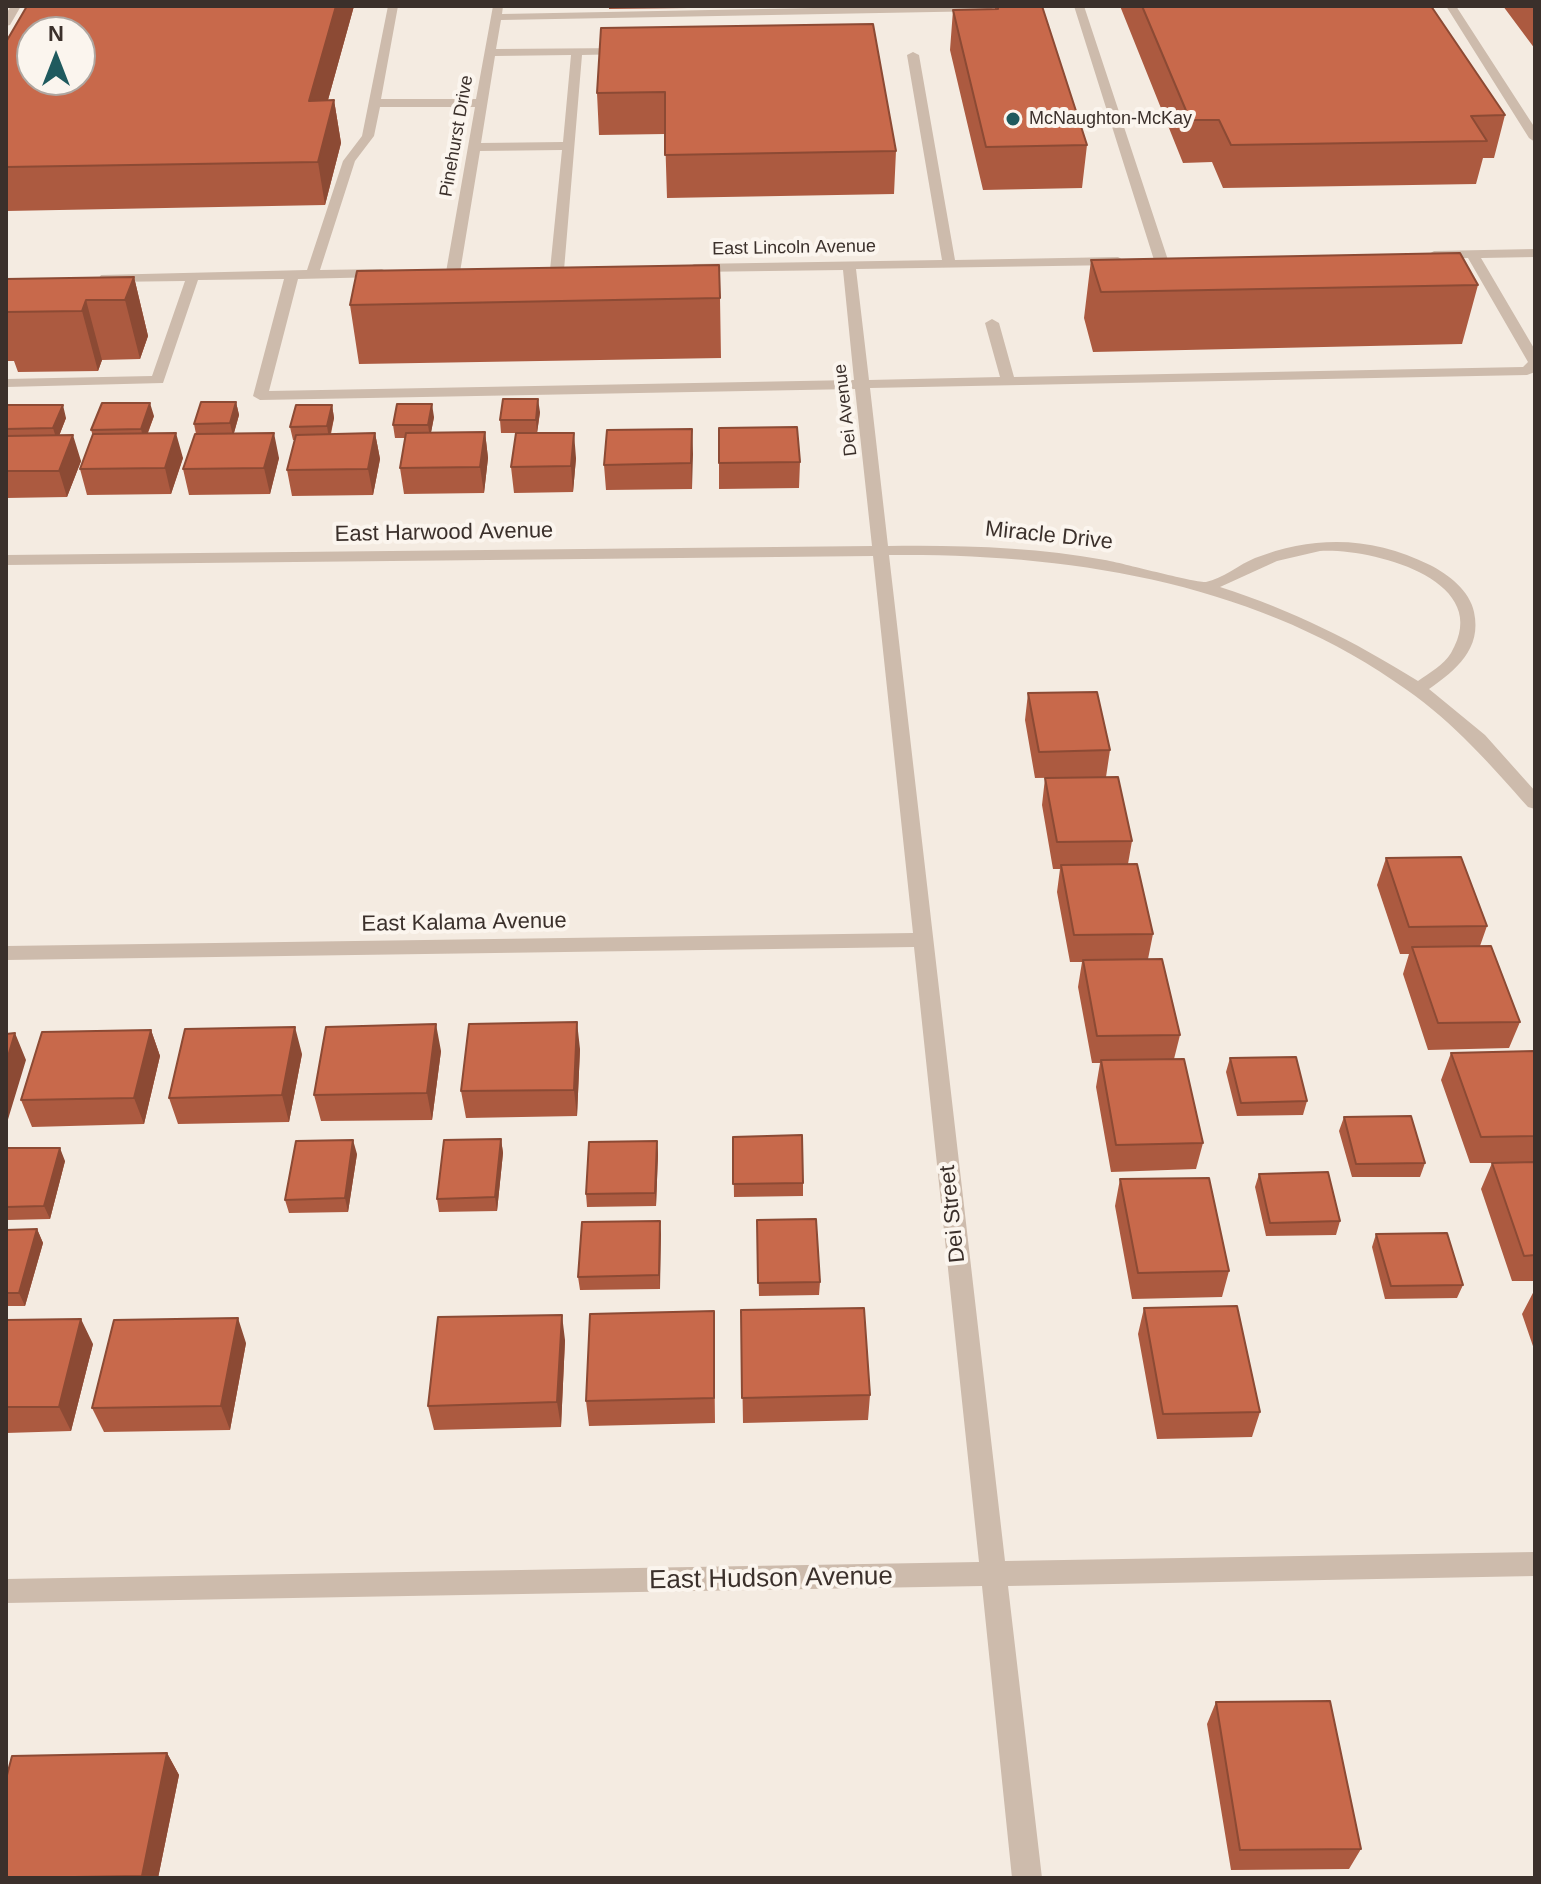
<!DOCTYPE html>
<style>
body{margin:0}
#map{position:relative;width:1541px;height:1884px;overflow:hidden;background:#f4ebe1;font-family:Arial,sans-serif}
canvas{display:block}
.frame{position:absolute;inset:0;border:8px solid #3b302b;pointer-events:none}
.north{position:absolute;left:16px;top:16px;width:80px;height:80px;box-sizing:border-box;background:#fbf5ee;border:2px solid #aea6a0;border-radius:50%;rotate:0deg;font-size:22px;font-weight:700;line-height:32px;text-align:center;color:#3b302b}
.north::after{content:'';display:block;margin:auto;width:28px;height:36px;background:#1f5a5e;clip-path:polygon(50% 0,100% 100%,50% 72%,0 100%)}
</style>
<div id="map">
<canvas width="1541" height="1884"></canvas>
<div class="frame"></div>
<div class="north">N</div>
</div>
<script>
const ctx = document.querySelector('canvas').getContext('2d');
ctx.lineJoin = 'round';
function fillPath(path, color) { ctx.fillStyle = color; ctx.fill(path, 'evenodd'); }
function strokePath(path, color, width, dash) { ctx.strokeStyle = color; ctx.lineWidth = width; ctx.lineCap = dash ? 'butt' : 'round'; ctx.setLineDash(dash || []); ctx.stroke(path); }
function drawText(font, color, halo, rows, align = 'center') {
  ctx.font = font + ' Arial,sans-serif'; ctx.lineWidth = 8; ctx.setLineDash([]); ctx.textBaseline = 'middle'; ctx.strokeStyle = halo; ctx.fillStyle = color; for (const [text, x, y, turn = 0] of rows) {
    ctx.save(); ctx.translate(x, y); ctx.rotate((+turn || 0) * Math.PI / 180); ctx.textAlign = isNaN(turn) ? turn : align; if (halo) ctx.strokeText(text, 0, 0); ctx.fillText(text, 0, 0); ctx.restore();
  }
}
fillPath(new Path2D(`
 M11,6H21L10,25L6,26V14Z
 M388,6H398L381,99H476L493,6H503L502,14L917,6L993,8L988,11L501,20L496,49L626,48L632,51L626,54L582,55L564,270L557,274L550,270L562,150L480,151L460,272L453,276L446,272L475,107H380L374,136L355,161L320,270L382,269L389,273L382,277L298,279L269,391L854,380L843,270L694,272L687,268L694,264L942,260L907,55L913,52L919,55L955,260L1118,257L1125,261L1118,265L856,269L869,380L1000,377L985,323L992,319L999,323L1014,377L1523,367L1528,362L1468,258L1434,259L1427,255L1434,251L1535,249V257L1481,258L1535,350V372L1527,375L870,388L888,546C960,545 1034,547 1105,560C1122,563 1196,583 1206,582C1222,579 1240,564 1255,558C1314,535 1373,536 1430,565C1448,574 1470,591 1474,612C1482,649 1456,670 1429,689L1485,735L1535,791V809L1528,807C1491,765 1454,723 1407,690C1258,582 1069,553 889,555L1005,1561L1535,1552V1576L1008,1586L1042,1878H1012L982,1586L6,1603V1579L979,1562L914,947L6,960V946L913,933L873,556L6,565V555L872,546L855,389L260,400L253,396L284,279L198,280L163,383L6,387V379L152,376L185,281L106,282L99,278L101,275L307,270L343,161L362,136ZM571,55L563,142L481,143L495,56ZM1320,551C1370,548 1496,579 1451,653C1444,665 1429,673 1418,681C1352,640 1294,611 1220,587L1277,561Z
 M1074,6H1084L1168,260L1166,263L1154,260Z
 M1446,6H1456L1535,128V142L1529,138Z`), '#cdbbac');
fillPath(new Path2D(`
 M27,6H354L328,100H334L341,143L325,205L6,211V42Z
 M609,6H845L609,9Z
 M995,6H1042L1087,145L1082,188L983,190L950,50L953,10L995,9Z
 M1120,6H1431L1505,115L1494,158H1483L1476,184L1223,188L1212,162L1183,163Z
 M1503,6H1535V49Z
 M873,24L896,151L894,194L667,198L665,134L599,135L597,93Z
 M1091,260L1478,285L1462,344L1093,352L1084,318Z
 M134,277L148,336L140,359L102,360L98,371L18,372L14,361H6V279Z
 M720,298L721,358L359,364L350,305Z
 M236,402L239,415L234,433L279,458L270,494L189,495L183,469L196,434L194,424Z
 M6,405L66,418L59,436L81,461L67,497L6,498Z
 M332,405L334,418L331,434L375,433L380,459L373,495L292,496L287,470L295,440H293L290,427Z
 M540,412L537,433H501L500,420Z
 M154,416L148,433L183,458L171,494L87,495L80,469L93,436L91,430Z
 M434,417L431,432H485L488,458L484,493L404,494L400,468L405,438H395L393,425Z
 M719,428L800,462L799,488L719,489Z
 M692,429V489L606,490L604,465Z
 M576,458L573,492L514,493L511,467Z
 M1028,693L1110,750L1106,777L1035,778L1025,720Z
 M1045,778L1132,841L1128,864L1153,934L1148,959L1180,1035L1174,1059L1203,1143L1196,1169L1111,1172L1096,1087L1100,1063H1092L1078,987L1082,962H1070L1057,892L1060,869H1053L1042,805Z
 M1386,858L1487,926L1480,946L1520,1022L1509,1048L1428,1050L1403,974L1409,954H1400L1377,885Z
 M151,1030L160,1056L144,1124L32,1127L21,1100Z
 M580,1049L577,1116L466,1118L461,1091Z
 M441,1051L432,1120L321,1121L314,1095Z
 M1451,1053H1535V1281H1512L1481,1189L1492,1163H1470L1441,1080Z
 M302,1054L289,1122L178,1124L169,1098Z
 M1230,1058L1307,1101L1303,1115L1237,1116L1226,1072Z
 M1344,1117L1425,1163L1420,1177H1352L1339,1131Z
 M733,1137L803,1183V1196L734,1197Z
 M501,1139L503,1153L497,1211L439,1212L437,1199Z
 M657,1141L658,1154L656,1206L587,1207L586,1194Z
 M6,1148L65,1161L50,1219L6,1220Z
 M357,1154L348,1212L289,1213L285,1200Z
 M1259,1174L1340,1221L1336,1235L1266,1236L1255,1187Z
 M1120,1179L1229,1271L1222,1297L1132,1299L1115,1206Z
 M757,1220L820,1282L819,1295L759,1296Z
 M660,1221V1289L580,1290L578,1277Z
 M37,1229L43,1243L25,1306H6V1230Z
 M1376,1234L1463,1285L1457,1298L1385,1299L1372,1247Z
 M1535,1289V1352L1522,1314Z
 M1144,1308L1260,1412L1252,1437L1157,1439L1138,1334Z
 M741,1310L870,1395L868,1420L743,1423Z
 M6,1320L93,1344L71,1431L6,1433Z
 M714,1337L715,1423L589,1426L586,1401Z
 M565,1340L561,1427L434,1430L428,1406Z
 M246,1343L230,1430L104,1432L92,1408Z
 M1216,1702L1361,1849L1349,1869L1231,1870L1207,1724Z
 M167,1753L179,1775L158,1878H6Z`), '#ac5a40');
fillPath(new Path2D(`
 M336,6H354L316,143L309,101Z
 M334,100L341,143L325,205L318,162Z
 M134,277L148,336L140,359L125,300Z
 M86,300L102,360L98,371L82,311Z
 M538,399L540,412L537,433L536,420Z
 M236,402L239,415L233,436L230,423Z
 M150,403L154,416L144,442L141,429Z
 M432,404L434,417L430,438L428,425Z
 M63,405L66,418L57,441L53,428Z
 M332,405L334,418L329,439L327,426Z
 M692,429L693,454L692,489L691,463Z
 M485,432L488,458L484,493L480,467Z
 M176,433L183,458L171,494L165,468Z
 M274,433L279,458L270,494L264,468Z
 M375,433L380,459L373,495L368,469Z
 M574,433L576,458L573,492L571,466Z
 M73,435L81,461L67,497L59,471Z
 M577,1022L580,1049L577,1116L574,1090Z
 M436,1024L441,1051L432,1120L427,1093Z
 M295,1027L302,1054L289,1122L282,1095Z
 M151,1030L160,1056L144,1124L134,1098Z
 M15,1033L26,1060L6,1126V1063Z
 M501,1139L503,1153L497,1211L495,1197Z
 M353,1140L357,1154L348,1212L345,1198Z
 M657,1141L658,1154L656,1206L655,1193Z
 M60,1148L65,1161L50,1219L44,1206Z
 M660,1221L661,1234L660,1289L659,1275Z
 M37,1229L43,1243L25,1306L19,1293Z
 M562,1315L565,1340L561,1427L557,1402Z
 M238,1318L246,1343L230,1430L221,1406Z
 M81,1319L93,1344L71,1431L59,1407Z
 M167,1753L179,1775L158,1878H144L142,1876Z`), '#8c4a34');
const building = new Path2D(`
 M27,6H336L309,101L334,100L318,162L6,167V42ZM32,32H80V80H32Z
 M998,6H1042L1087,145L986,147L953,10L998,9Z
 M1142,6H1431L1505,115L1471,116L1487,141L1231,145L1219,120H1190Z
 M873,24L896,151L665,155V92L597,93L601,28Z
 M1460,253L1478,285L1101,292L1091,260Z
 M719,265L720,298L350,305L357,271Z
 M134,277L125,300H86L82,311L6,312V279Z
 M503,399H538L536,420H500Z
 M201,402H236L230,423L194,424Z
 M102,403H150L141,429L91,430Z
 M397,404H432L428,425H393Z
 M6,405H63L53,428L6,429Z
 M296,405H332L327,426L290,427Z
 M797,427L800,462L719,463V428Z
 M692,429L691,463L604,465L607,430Z
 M485,432L480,467L400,468L406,433Z
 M176,433L165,468L80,469L93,434Z
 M274,433L264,468L183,469L195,434Z
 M375,433L368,469L287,470L296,435Z
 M516,433H574L571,466L511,467Z
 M73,435L59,471H6V436Z
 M1097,692L1110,750L1039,752L1028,693Z
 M1118,777L1132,841L1057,842L1045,778Z
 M1461,857L1487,926L1409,927L1386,858Z
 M1137,864L1153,934L1074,935L1061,865Z
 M1491,946L1520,1022L1438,1023L1412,947Z
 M1162,959L1180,1035L1097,1036L1083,960Z
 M577,1022L574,1090L461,1091L469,1024Z
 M436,1024L427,1093L314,1095L326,1027Z
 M295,1027L282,1095L169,1098L185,1029Z
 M151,1030L134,1098L21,1100L42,1032Z
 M15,1033L6,1063V1034Z
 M1534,1051L1535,1136L1481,1137L1451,1053Z
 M1296,1057L1307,1101L1241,1103L1230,1058Z
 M1184,1059L1203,1143L1116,1145L1101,1060Z
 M1411,1116L1425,1163L1356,1164L1344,1117Z
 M802,1135L803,1183L733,1184V1137Z
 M501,1139L495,1197L437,1199L444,1140Z
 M353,1140L345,1198L285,1200L296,1141Z
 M657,1141L655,1193L586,1194L589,1142Z
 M6,1148H60L44,1206L6,1207Z
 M1535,1162V1255L1524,1256L1492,1163Z
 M1328,1172L1340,1221L1270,1223L1259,1174Z
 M1209,1178L1229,1271L1138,1273L1120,1179Z
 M816,1219L820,1282L758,1283L757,1220Z
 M660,1221L659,1275L578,1277L582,1222Z
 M37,1229L19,1293H6V1230Z
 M1447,1233L1463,1285L1391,1286L1376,1234Z
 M1237,1306L1260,1412L1163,1414L1144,1308Z
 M864,1308L870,1395L742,1398L741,1310Z
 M714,1311V1398L586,1401L590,1314Z
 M562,1315L557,1402L428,1406L438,1317Z
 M238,1318L221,1406L92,1408L114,1320Z
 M81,1319L59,1407H6V1320Z
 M1330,1701L1361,1849L1240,1850L1216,1702Z
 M167,1753L142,1876L6,1878V1779L12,1756Z`);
fillPath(building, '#c8694b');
strokePath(building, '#8c4a34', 2);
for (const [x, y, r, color] of [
 [1013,119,8,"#1f5a5e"]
]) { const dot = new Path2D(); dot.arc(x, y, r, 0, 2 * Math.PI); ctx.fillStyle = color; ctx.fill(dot); strokePath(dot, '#fbf5ee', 3); }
drawText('18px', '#3b302b', '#fbf5ee', [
 ["McNaughton-McKay",1029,119]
], 'left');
drawText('18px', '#3b302b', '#fbf5ee', [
 ["Pinehurst Drive",457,136,-80],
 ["East Lincoln Avenue",794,248,-1],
 ["Dei Avenue",846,410,-97]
]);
drawText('22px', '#3b302b', '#fbf5ee', [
 ["East Harwood Avenue",444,533,-1],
 ["Miracle Drive",1049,536,6],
 ["East Kalama Avenue",464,923,-1],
 ["Dei Street",953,1214,-96]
]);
drawText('26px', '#3b302b', '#fbf5ee', [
 ["East Hudson Avenue",771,1579,-1]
]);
</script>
